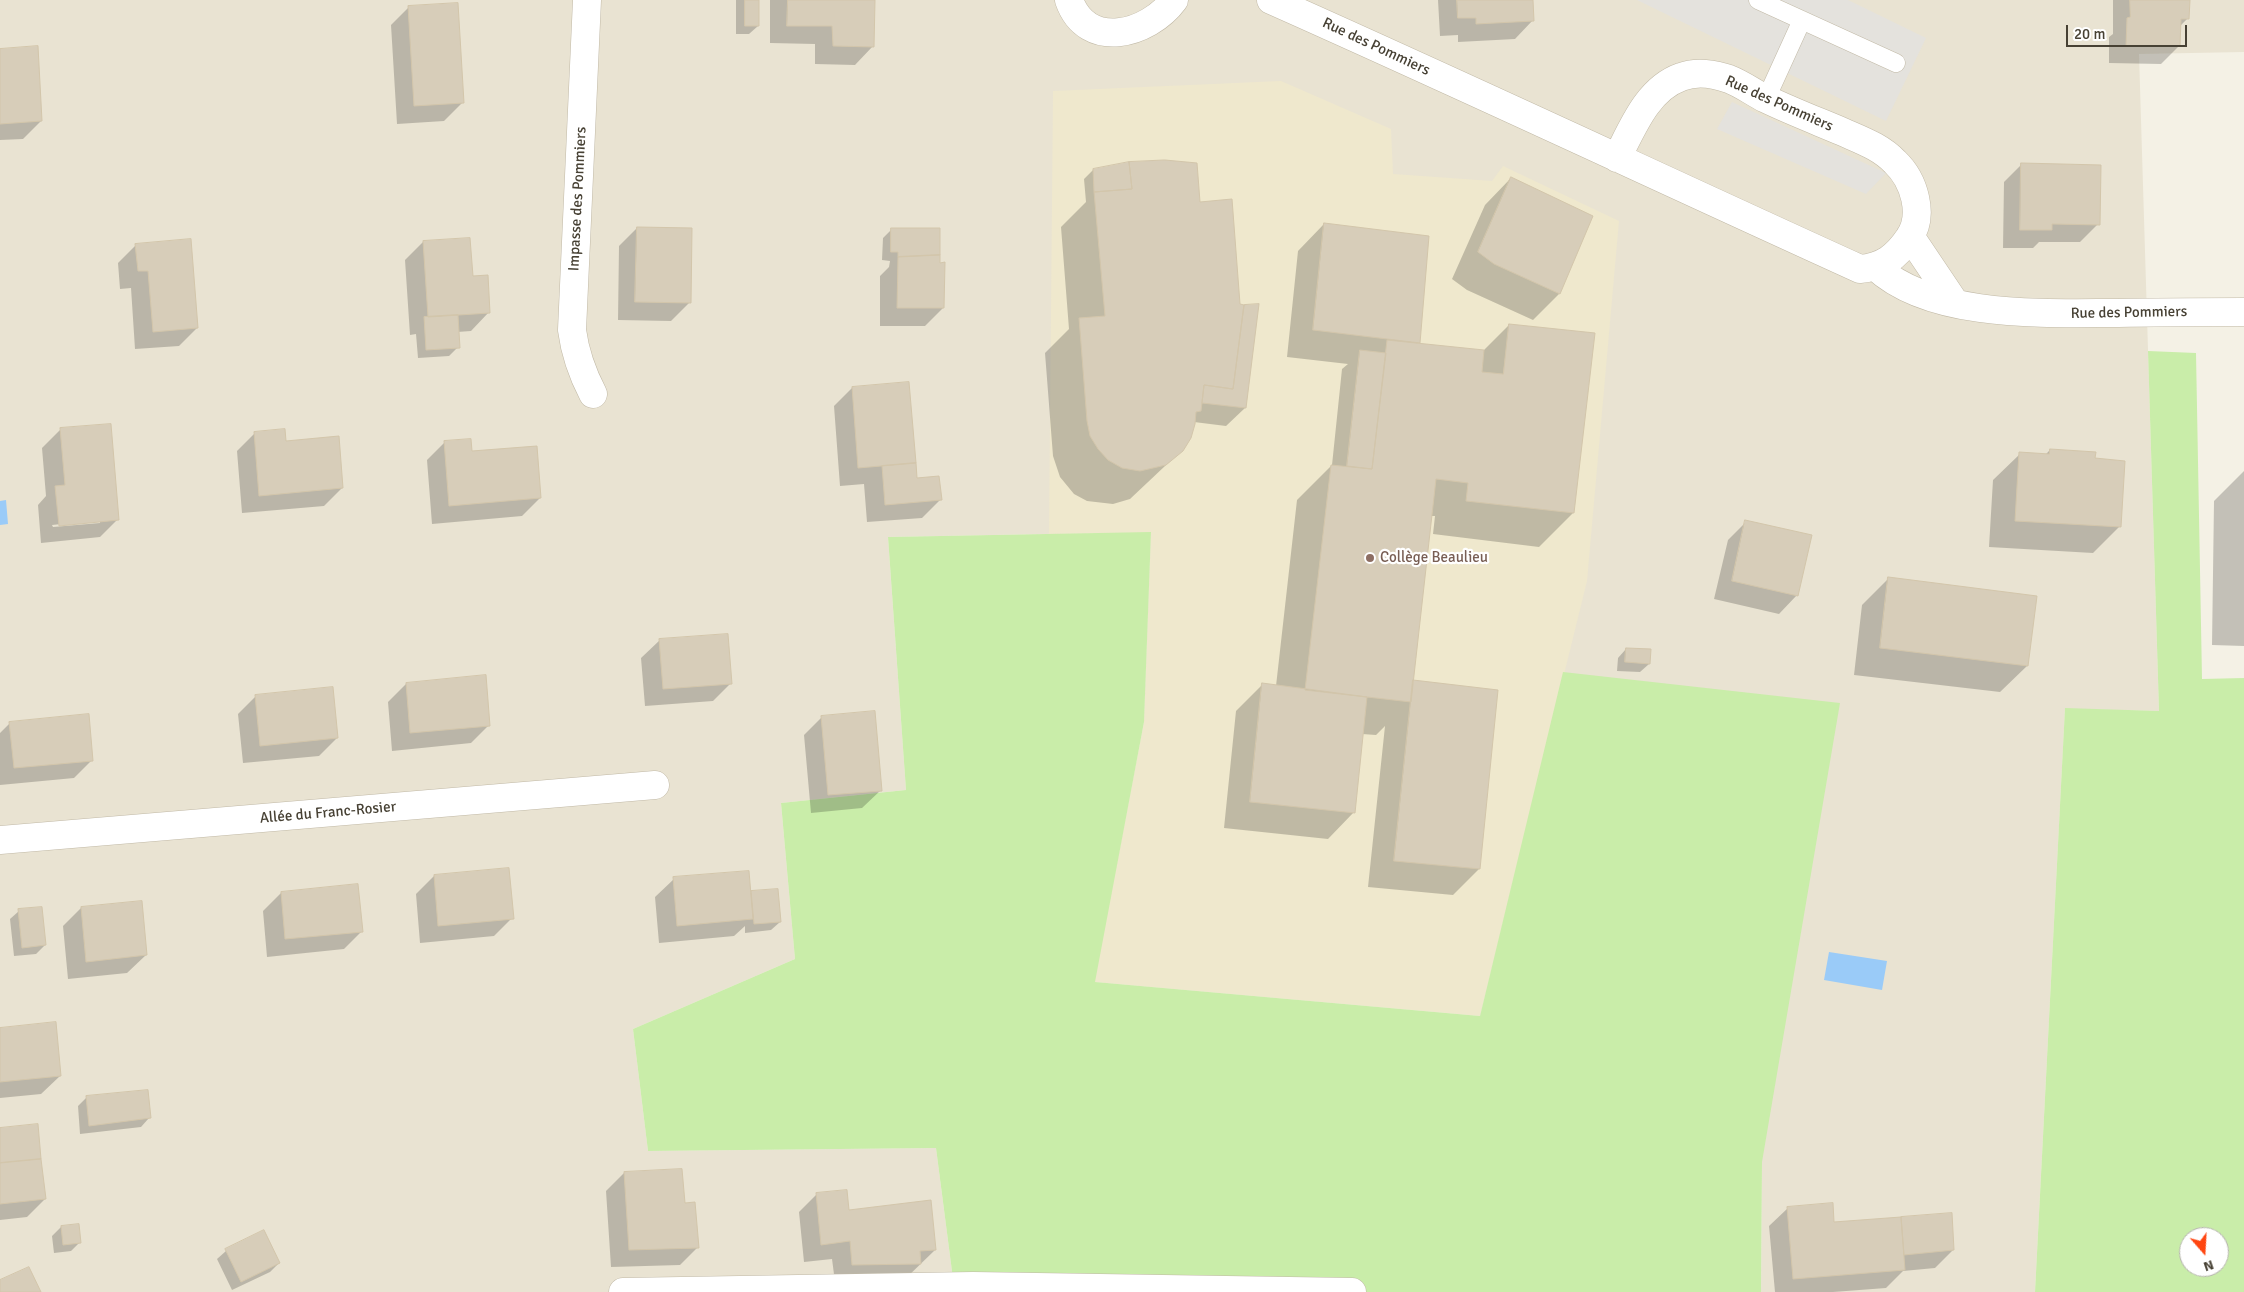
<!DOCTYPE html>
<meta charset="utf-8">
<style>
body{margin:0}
#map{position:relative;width:2244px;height:1292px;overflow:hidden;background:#f4f1e5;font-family:Signika,sans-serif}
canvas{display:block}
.north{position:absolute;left:2179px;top:1227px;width:50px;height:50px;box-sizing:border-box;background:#fff;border:1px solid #b5b3ae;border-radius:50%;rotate:161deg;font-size:14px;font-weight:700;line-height:20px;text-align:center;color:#474134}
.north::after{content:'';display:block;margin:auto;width:18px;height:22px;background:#ff4611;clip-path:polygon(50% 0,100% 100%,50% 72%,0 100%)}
.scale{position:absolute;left:2066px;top:25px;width:121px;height:22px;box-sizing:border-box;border:2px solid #474134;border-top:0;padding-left:6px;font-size:15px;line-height:18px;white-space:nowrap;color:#474134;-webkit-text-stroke:4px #fff;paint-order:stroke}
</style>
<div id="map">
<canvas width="2244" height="1292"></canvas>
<div class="north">N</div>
<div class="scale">20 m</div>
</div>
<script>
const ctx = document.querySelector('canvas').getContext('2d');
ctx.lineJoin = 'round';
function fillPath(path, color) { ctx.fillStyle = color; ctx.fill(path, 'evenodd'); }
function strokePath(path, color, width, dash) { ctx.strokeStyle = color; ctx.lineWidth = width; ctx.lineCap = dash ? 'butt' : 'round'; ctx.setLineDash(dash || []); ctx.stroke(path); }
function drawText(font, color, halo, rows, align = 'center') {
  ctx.font = font + ' Signika,sans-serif'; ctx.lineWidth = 4.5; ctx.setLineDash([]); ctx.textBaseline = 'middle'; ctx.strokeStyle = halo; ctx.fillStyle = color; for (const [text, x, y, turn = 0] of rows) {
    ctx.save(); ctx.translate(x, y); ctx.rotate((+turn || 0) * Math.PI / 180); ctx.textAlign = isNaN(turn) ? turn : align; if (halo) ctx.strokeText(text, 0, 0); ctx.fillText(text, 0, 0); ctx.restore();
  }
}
fillPath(new Path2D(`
 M0,0H2244V52L2139,54L2159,711L2065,709L2035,1292H1761L1762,1162L1563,672L1480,1016L1144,722L1151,532L888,537L906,790L781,803L795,959L633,1029L648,1151L936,1148L953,1279L804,1292H0Z`), '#e9e3d2');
fillPath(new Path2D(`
 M1281,81L1391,129L1393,174L1492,181L1503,166L1619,221L1587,581L1480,1016L1094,982L1144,722L1151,533L1049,534L1053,91Z`), '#efe8cd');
fillPath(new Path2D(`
 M2148,351L2196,353L2202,679L2244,678V1292H2035L2065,708L2159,711ZM2189,1237H2219V1267H2189Z
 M1151,532L1144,722L1095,982L1480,1016L1563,672L1840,703L1762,1162L1761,1292H1352L953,1279L936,1148L648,1151L633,1029L795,959L781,803L906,790L888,537Z`), '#c9eda9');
fillPath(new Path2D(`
 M1637,0H1848L1926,38L1886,121Z
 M1732,102L1886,173L1866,194L1717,129Z`), '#e4e2dd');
fillPath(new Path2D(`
 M6,500L8,524L0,525V501Z
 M1829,952L1887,961L1882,990L1824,980Z`), '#9acbf8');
fillPath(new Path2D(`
 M736,0H758V26L749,34H736Z
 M770,0H873V46L855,65L815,64V44L770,43Z
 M1438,0H1532L1533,20L1515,39L1458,42V35L1440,36Z
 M2113,0H2188V18L2179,27V46L2161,64L2109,63V37L2113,34Z
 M409,7L463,102L444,121L397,124L391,25Z
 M0,50L41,121L23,139L0,140Z
 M2022,164L2098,224L2080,242H2039L2033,248H2003L2004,182Z
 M1093,170L1199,203L1239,306L1258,305L1245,408L1226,426L1194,422L1182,450L1130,499L1113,504L1087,501L1074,494L1060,477L1053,456L1045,353L1069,329L1061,227L1086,202L1084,179Z
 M1511,178L1591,217L1559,294L1533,320L1467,290L1452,279L1485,205Z
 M1324,224L1419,342L1417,344L1482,352L1509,325L1573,513L1539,547L1433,534L1435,516H1431L1412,681L1479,869L1453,895L1368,887L1385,726L1376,735L1362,734L1354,812L1328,839L1224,828L1236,711L1263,684L1276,686L1297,500L1332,465L1342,369L1348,364L1287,357L1298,251Z
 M637,228L690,302L671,321L618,320L619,246Z
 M892,229L939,264L943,308L925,326H880V276L889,267L890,261L882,260L883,238Z
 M423,242L472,278L489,312L471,331L457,332L458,347L449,356L418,358L416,334L410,335L405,260Z
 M136,245L197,328L179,346L135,349L131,288L120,289L118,263Z
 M908,384L916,480L940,500L922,518L867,522L864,484L840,486L834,406L852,388Z
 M60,430L118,519L100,537L41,543L38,505L46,496L42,448ZM100,520V523L53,527L52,525Z
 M255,433L285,442L342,488L324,506L242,513L237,451Z
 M445,442L471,453L540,498L522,516L432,524L427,460Z
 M2050,450L2094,459L2119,527L2093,553L1989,547L1993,480L2020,454L2045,455Z
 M2244,471V646L2212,645L2214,501Z
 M1746,522L1797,595L1779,614L1714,599L1728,540Z
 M1889,578L2027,666L2000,692L1854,675L1862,605Z
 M660,640L731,683L713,701L645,706L641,658Z
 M1626,649L1649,664L1640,672L1617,671L1618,658Z
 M406,684L489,725L471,743L392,751L388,702Z
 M256,696L337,738L319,756L243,763L238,714Z
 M822,717L881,790L862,808L811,813L804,735Z
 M10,723L92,760L74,778L0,785V733Z
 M434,876L512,918L494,936L420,943L416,894Z
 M674,879L750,893L777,890L780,922L771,930L745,933V926L734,936L659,943L655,897Z
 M281,893L362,931L344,949L267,957L263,911Z
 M81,908L146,955L127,973L68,979L63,926Z
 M19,911L45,945L36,954L14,956L10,919Z
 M0,1029L60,1076L41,1094L0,1098Z
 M87,1097L149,1118L141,1127L80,1134L78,1106Z
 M0,1129L45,1199L27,1217L0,1220Z
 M624,1173L683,1204L698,1247L680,1265L611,1267L606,1191Z
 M817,1194L848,1212L935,1250L902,1282H835L832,1259L804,1262L799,1212Z
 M1788,1208L1833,1224L1950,1214L1953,1250L1935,1268L1903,1271L1886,1288L1833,1292H1775L1769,1226Z
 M61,1227L80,1242L71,1251L54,1253L52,1236Z
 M264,1232L279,1263L270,1272L232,1290L217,1259L226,1251Z`), '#0003');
const building = new Path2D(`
 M745,0H759V26H745Z
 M788,0H875L874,47L833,46L832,26H787Z
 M1457,0H1533L1534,21L1476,24V18H1458Z
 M2130,0H2190L2189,19H2181L2180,46H2126L2127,18L2130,17Z
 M458,3L464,103L414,106L408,6Z
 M38,46L42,121L0,124V49Z
 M1165,160L1197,163L1200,202L1232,199L1240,304L1244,305L1233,389L1204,385L1201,411L1196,412L1195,424L1191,438L1183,451L1166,465L1140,471L1122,468L1108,460L1098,449L1090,436L1087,421L1079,318L1105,316L1094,192L1132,189L1129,162Z
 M1129,162L1132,189L1094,192L1093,169Z
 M2021,163L2101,165L2100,225L2052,224V230H2020Z
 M1511,177L1593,216L1560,294L1494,264L1478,252Z
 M1324,223L1429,236L1420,343L1313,330Z
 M637,227L692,228L691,303L635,302Z
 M891,228H940V255L898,257V252H891Z
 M470,238L473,276L488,275L490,313L428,317L423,241Z
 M191,239L198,328L153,332L148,271H138L135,244Z
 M940,255V263L945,262L944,308H897L898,257Z
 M1259,304L1246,408L1202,403L1204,385L1233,389L1244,305Z
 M458,315L460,348L426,350L424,317Z
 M1509,324L1595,333L1574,513L1466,501L1468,483L1436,479L1411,702L1305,690L1331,465L1372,469L1387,340L1484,350L1482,372L1503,374Z
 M1360,350L1386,353L1372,469L1347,466Z
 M909,382L916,463L858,468L852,387Z
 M111,424L119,520L59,526L55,486L65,485L60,428Z
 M285,429L286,441L339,436L343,488L259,496L254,432Z
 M471,439L472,451L537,446L541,498L449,506L444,441Z
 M2050,449L2096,452L2095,458L2125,461L2121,527L2015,521L2019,452L2049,454Z
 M916,463L917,478L939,476L942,500L885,505L882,466Z
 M1745,520L1812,535L1798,596L1732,581Z
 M1888,577L2037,596L2028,666L1880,648Z
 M728,634L732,684L663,689L659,639Z
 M1626,648L1651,649L1650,664L1625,662Z
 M486,675L490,726L410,733L406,683Z
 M1413,680L1498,690L1480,869L1394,861Z
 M1262,683L1367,697L1355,813L1250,802Z
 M333,687L338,738L260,746L255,695Z
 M875,711L882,791L828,795L821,716Z
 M89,714L93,761L14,768L9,722Z
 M509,868L514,919L438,926L434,875Z
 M749,871L753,919L677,926L673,877Z
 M358,884L363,932L285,939L281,892Z
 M778,889L781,922L754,924L751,891Z
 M142,901L147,955L86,962L81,907Z
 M42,907L46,945L22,948L18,909Z
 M56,1022L61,1076L0,1082V1028Z
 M148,1090L151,1118L89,1126L86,1096Z
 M38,1124L41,1159L0,1163V1128Z
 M41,1159L46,1199L0,1204V1163Z
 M682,1169L685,1203L695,1202L699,1248L629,1250L624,1172Z
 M847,1190L849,1210L931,1200L936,1250L920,1251L921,1264L852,1265L850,1241L821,1245L816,1193Z
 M1833,1203L1834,1222L1901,1217L1905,1270L1793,1279L1787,1207Z
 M1952,1213L1954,1250L1904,1255L1901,1217Z
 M79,1224L81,1243L63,1245L61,1226Z
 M264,1230L280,1263L241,1282L225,1249Z
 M29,1267L41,1292H0V1280Z`);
fillPath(building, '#d7cdb9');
strokePath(building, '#d3c6ab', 1);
const service = new Path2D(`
 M1758,0L1896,63
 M1766,99L1802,20`);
const minor = new Path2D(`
 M587,0L572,330C575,353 582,373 593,394
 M1069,0C1087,51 1148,35 1174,0
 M1271,0C1469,88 1664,180 1860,269C1883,267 1896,257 1909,238C1925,215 1914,180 1895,162C1881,147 1861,140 1843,132C1817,121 1791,111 1766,99C1754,93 1742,84 1729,79C1715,74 1696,71 1681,77C1647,89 1632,129 1617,158
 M1910,236L1955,303
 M1876,267C1932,319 2047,313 2118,313C2160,312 2202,312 2244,312
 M0,840L655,785`);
const tertiary = new Path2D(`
 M623,1292L973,1286L1352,1292`);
strokePath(service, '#c1b9a6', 19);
strokePath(minor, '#c1b9a6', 29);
strokePath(tertiary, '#c1b9a6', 29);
strokePath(service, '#fff', 18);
strokePath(minor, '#fff', 28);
strokePath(tertiary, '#fff', 28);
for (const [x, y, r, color] of [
 [1370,558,5,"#8d6e63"]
]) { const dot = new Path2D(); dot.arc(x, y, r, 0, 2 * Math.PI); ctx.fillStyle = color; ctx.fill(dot); strokePath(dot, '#fff', 2); }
drawText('15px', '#474134', '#fff', [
 ["Rue des Pommiers",1376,47,25],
 ["Rue des Pommiers",1779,104,24],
 ["Impasse des Pommiers",578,199,-87],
 ["Rue des Pommiers",2129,313,-1],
 ["Allée du Franc-Rosier",328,813,-5]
]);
drawText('15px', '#785e54', '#fff', [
 ["Collège Beaulieu",1380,558]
], 'left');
</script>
